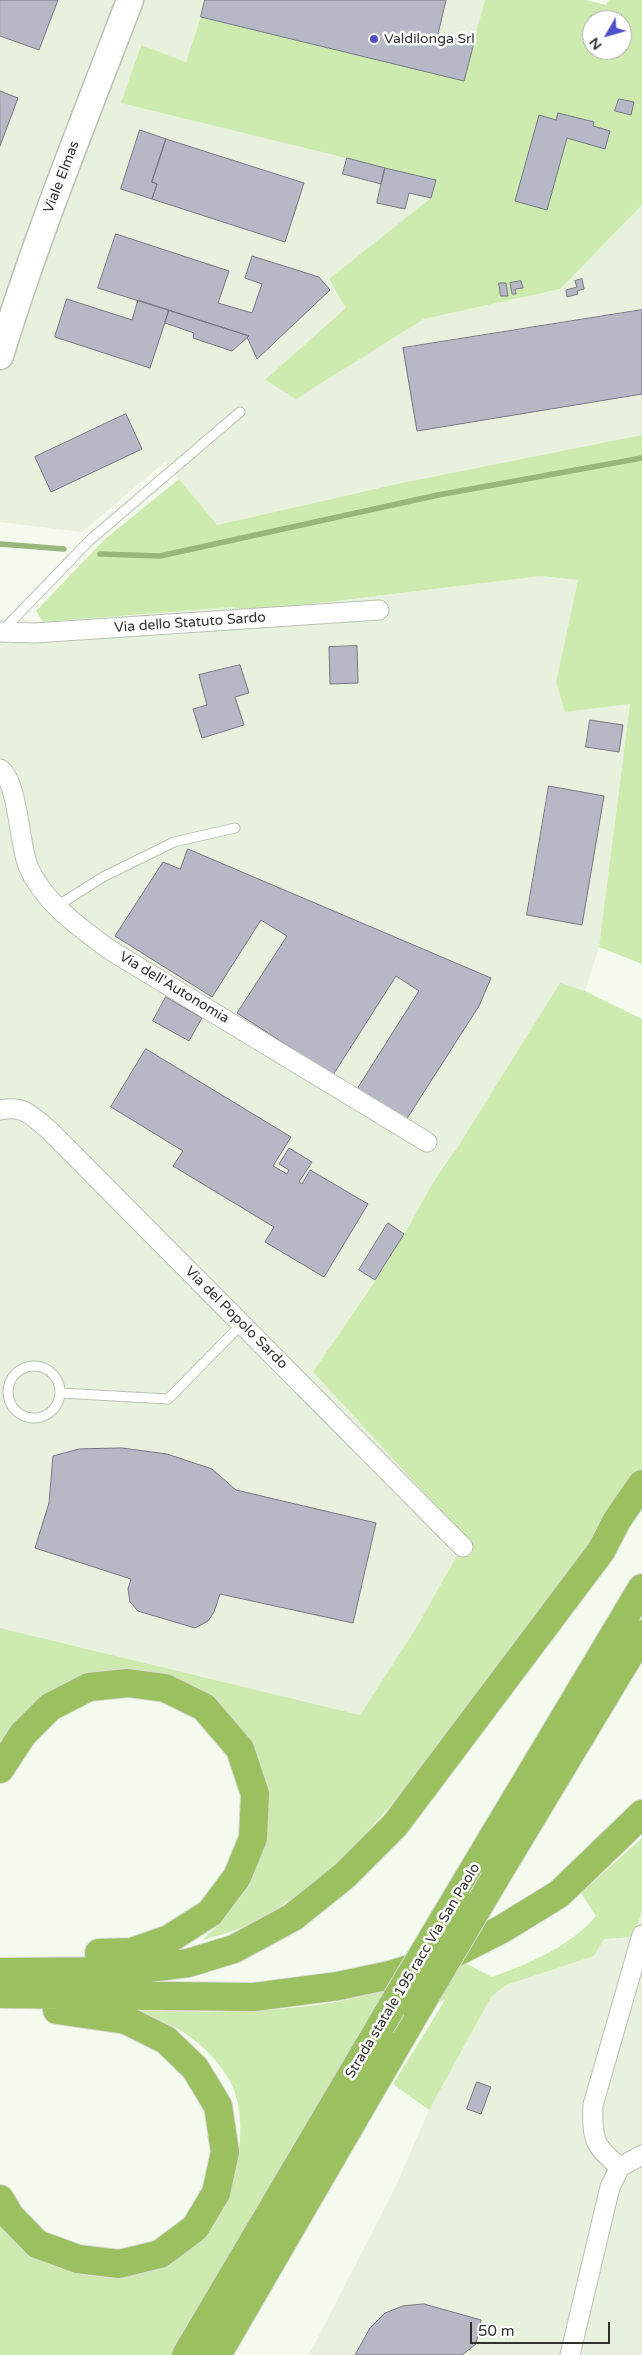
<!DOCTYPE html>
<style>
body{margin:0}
#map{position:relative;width:642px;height:2355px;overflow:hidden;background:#f4faed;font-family:"Varela Round",sans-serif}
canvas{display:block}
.north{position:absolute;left:582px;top:10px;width:50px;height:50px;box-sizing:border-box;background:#fff;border:1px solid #acadab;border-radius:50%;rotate:232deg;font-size:14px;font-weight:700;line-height:20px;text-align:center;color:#2f312c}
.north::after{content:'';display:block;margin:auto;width:18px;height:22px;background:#514fc6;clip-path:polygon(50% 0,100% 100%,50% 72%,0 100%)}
.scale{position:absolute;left:470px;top:2322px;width:140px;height:22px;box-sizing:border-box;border:2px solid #2f312c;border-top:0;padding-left:6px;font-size:15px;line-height:18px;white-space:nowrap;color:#2f312c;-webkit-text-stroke:4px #fff;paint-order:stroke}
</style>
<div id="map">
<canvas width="642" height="2355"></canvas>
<div class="north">N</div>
<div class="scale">50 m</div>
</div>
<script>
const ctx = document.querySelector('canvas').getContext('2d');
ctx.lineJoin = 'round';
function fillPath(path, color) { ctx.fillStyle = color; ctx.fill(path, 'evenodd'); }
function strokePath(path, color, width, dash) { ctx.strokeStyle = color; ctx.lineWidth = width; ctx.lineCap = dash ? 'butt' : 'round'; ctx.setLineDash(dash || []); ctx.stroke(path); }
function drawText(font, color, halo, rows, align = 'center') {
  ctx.font = font + ' "Varela Round",sans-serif'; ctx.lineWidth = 5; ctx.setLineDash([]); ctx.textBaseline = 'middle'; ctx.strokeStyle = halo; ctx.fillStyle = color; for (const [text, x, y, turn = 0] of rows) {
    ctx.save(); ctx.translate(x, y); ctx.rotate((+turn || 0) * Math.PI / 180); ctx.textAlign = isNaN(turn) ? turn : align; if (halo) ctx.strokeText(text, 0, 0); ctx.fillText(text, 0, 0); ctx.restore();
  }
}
fillPath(new Path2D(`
 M0,0H485L464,81L201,17L187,62L140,46L122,103L436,180L431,198L329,279L347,308L265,380L296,399L424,319L560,289L642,205V435L397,484L216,525L165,462L82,532L0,522Z
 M541,576L578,580L556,682L565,712L630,704L599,947L585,991L560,984L456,1150L441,1168L404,1234L375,1280L313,1372L470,1541L455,1559L415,1630L360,1715L0,1628V619L43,622L231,607L253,611Z
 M642,1910V2355H309L395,2188L429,2110L491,1997L506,1985L594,1956L604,1939L634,1937Z`), '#e7f1dd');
fillPath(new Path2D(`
 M485,0H586L606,5L609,0H642V205L560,289L424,319L296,399L265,380L346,308L329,279L431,198L436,180L121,103L141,45L186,62L201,17L463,80ZM592,20H622V50H592Z
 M642,435V964L599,947L630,704L565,712L556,682L578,580L541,576L253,611L231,607L43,622L36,611L105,539L179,479L217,525L397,484Z
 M560,983L585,991L642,1019V1467C596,1537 544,1604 493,1671C422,1764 351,1878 241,1928C229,1933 215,1936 202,1940L221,1923L250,1885L265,1837L219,1711L91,1676L64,1684L27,1709L0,1741V1628L360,1715L415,1630L455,1559L469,1541L313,1372C344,1326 376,1282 404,1234C421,1206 434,1176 456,1150Z
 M642,1838V1910L634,1937L604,1939L594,1956L506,1985L491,1997L429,2110L393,2084L445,2000L367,2031L171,2355H0V2221C20,2241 38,2261 66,2270C82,2276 108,2278 126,2274C133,2273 212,2224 215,2219C239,2185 250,2119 230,2081C217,2058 194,2036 170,2025C160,2020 149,2017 140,2010C203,2013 267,2013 330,2003C376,1996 421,1977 465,1963L492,1977C529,1963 570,1947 596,1916L581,1893Z`), '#cdeaaf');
strokePath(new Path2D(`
 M0,544L64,549
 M100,554L160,556L438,495L642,458`), '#99b579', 5.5);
const building = new Path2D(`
 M0,0H58L39,50L0,36Z
 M205,0H446L438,34L474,43L464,81L201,17Z
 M0,91L18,98L0,146Z
 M619,99L634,102L631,115L615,111Z
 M558,113L594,122L593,126L610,131L605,149L567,138L547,210L515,201L539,115L556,120Z
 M140,130L166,139L152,182L157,184L152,199L121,189Z
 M166,139L304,183L285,242L152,199L157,184L152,182Z
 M347,158L385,168L381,184L343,174Z
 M385,168L436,180L431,198L409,193L405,209L377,203Z
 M116,234L229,271L218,303L252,313L262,284L245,278L252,256L319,277L330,290L257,359L247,337L249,336L98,288Z
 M582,279L584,289L577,291L578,294L567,297L566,290L577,287L575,281Z
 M521,281L523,288L515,289L516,294H512L510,283Z
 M499,283H506L508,296H501Z
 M67,299L132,320L138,300L169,310L150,368L55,337Z
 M169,310L249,336L232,351L193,338L194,333L165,323Z
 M642,310V394L417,431L403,348Z
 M126,414L142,449L51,492L35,457Z
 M357,646L358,683L330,684L329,647Z
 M240,665L249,693L235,697L244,725L202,738L193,709L207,705L199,675Z
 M590,720L623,725L619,752L586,747Z
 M549,786L604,796L582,925L527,915Z
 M188,849L491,978L479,1006L406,1120L357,1089L419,991L396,976L333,1075L237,1013L287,936L261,920L212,997L115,936L161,865L163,862L180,869Z
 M166,997L202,1018L189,1041L153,1021Z
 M146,1049L291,1137L273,1166L287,1174L289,1170L279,1164L289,1148L312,1162L299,1182L302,1184L310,1170L368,1204L324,1277L265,1242L274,1227L173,1166L183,1151L111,1107Z
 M388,1223L404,1234L375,1280L359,1270Z
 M122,1448L167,1454L212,1469L236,1490L376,1523L353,1623L220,1594L214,1612L208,1621L195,1628L138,1611L130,1602L128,1589L131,1579L35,1548L49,1503L53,1456L79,1449Z
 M477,2082L491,2087L481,2114L467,2109Z
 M424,2304L481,2320L476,2344L462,2355H355L370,2328L385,2313L403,2306Z`);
fillPath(building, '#b6b9c5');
strokePath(building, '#767884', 1);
const service = new Path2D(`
 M3,630L90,540L240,412
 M57,906L103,877L174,842L235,828
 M8 1392a26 26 0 1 1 52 0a26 26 0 1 1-52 0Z
 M60,1393L168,1399L242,1324`);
const minor = new Path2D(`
 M0,632L35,633L379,610
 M0,769C18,781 19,843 28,866C43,902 79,927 110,950L427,1142
 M0,1110C24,1105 31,1115 49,1130L463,1547
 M620,2167C593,2146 592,2138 593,2105L642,1935
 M570,2355L610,2187L620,2167L642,2155`);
const secondary = new Path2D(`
 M0,356C37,235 85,118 130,0`);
const trunk = new Path2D(`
 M0,1769L23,1734L50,1707L89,1687L128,1683L165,1688L204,1707L240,1749L255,1794L253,1838L237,1877L210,1913L169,1939L132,1952L99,1953
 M494,1880L642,1634
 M456,1899L642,1588
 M0,1972L125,1971L188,1963L234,1949L293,1917L344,1876L395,1825L601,1551L617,1520L642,1484
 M0,1994L254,1997L338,1986L390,1975L445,1958L502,1929L559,1894L642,1814
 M0,2199L10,2216L37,2244L78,2259L119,2264L160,2254L195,2228L216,2193L225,2152L218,2106L195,2068L166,2040L126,2020L57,2010
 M186,2355L381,2025
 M217,2355L417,2010`);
strokePath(service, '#bbc1b5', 11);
strokePath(minor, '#bbc1b5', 21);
strokePath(secondary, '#bbc1b5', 29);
strokePath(trunk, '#dadad9', 30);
strokePath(service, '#fff', 9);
strokePath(minor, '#fff', 19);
strokePath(secondary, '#fff', 26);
strokePath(trunk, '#9ac060', 28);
const trunkBridge = new Path2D(`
 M417,2010L494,1880
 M381,2025L456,1899`);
strokePath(trunkBridge, '#dadad9', 30, []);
strokePath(trunkBridge, '#9ac060', 28);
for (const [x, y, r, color] of [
 [374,39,5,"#514fc6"]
]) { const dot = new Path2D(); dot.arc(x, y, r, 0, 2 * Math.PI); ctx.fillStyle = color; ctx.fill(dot); strokePath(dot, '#fff', 2); }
drawText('14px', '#2f312c', '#fff', [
 ["Valdilonga Srl",384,39]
], 'left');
drawText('14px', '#2f312c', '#fff', [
 ["Viale Elmas",62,177,-69],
 ["Via dello Statuto Sardo",190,623,-4],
 ["Via dell'Autonomia",174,988,31],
 ["Via del Popolo Sardo",236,1318,45],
 ["Strada statale 195 racc Via San Paolo",413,1971,-59]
]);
</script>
